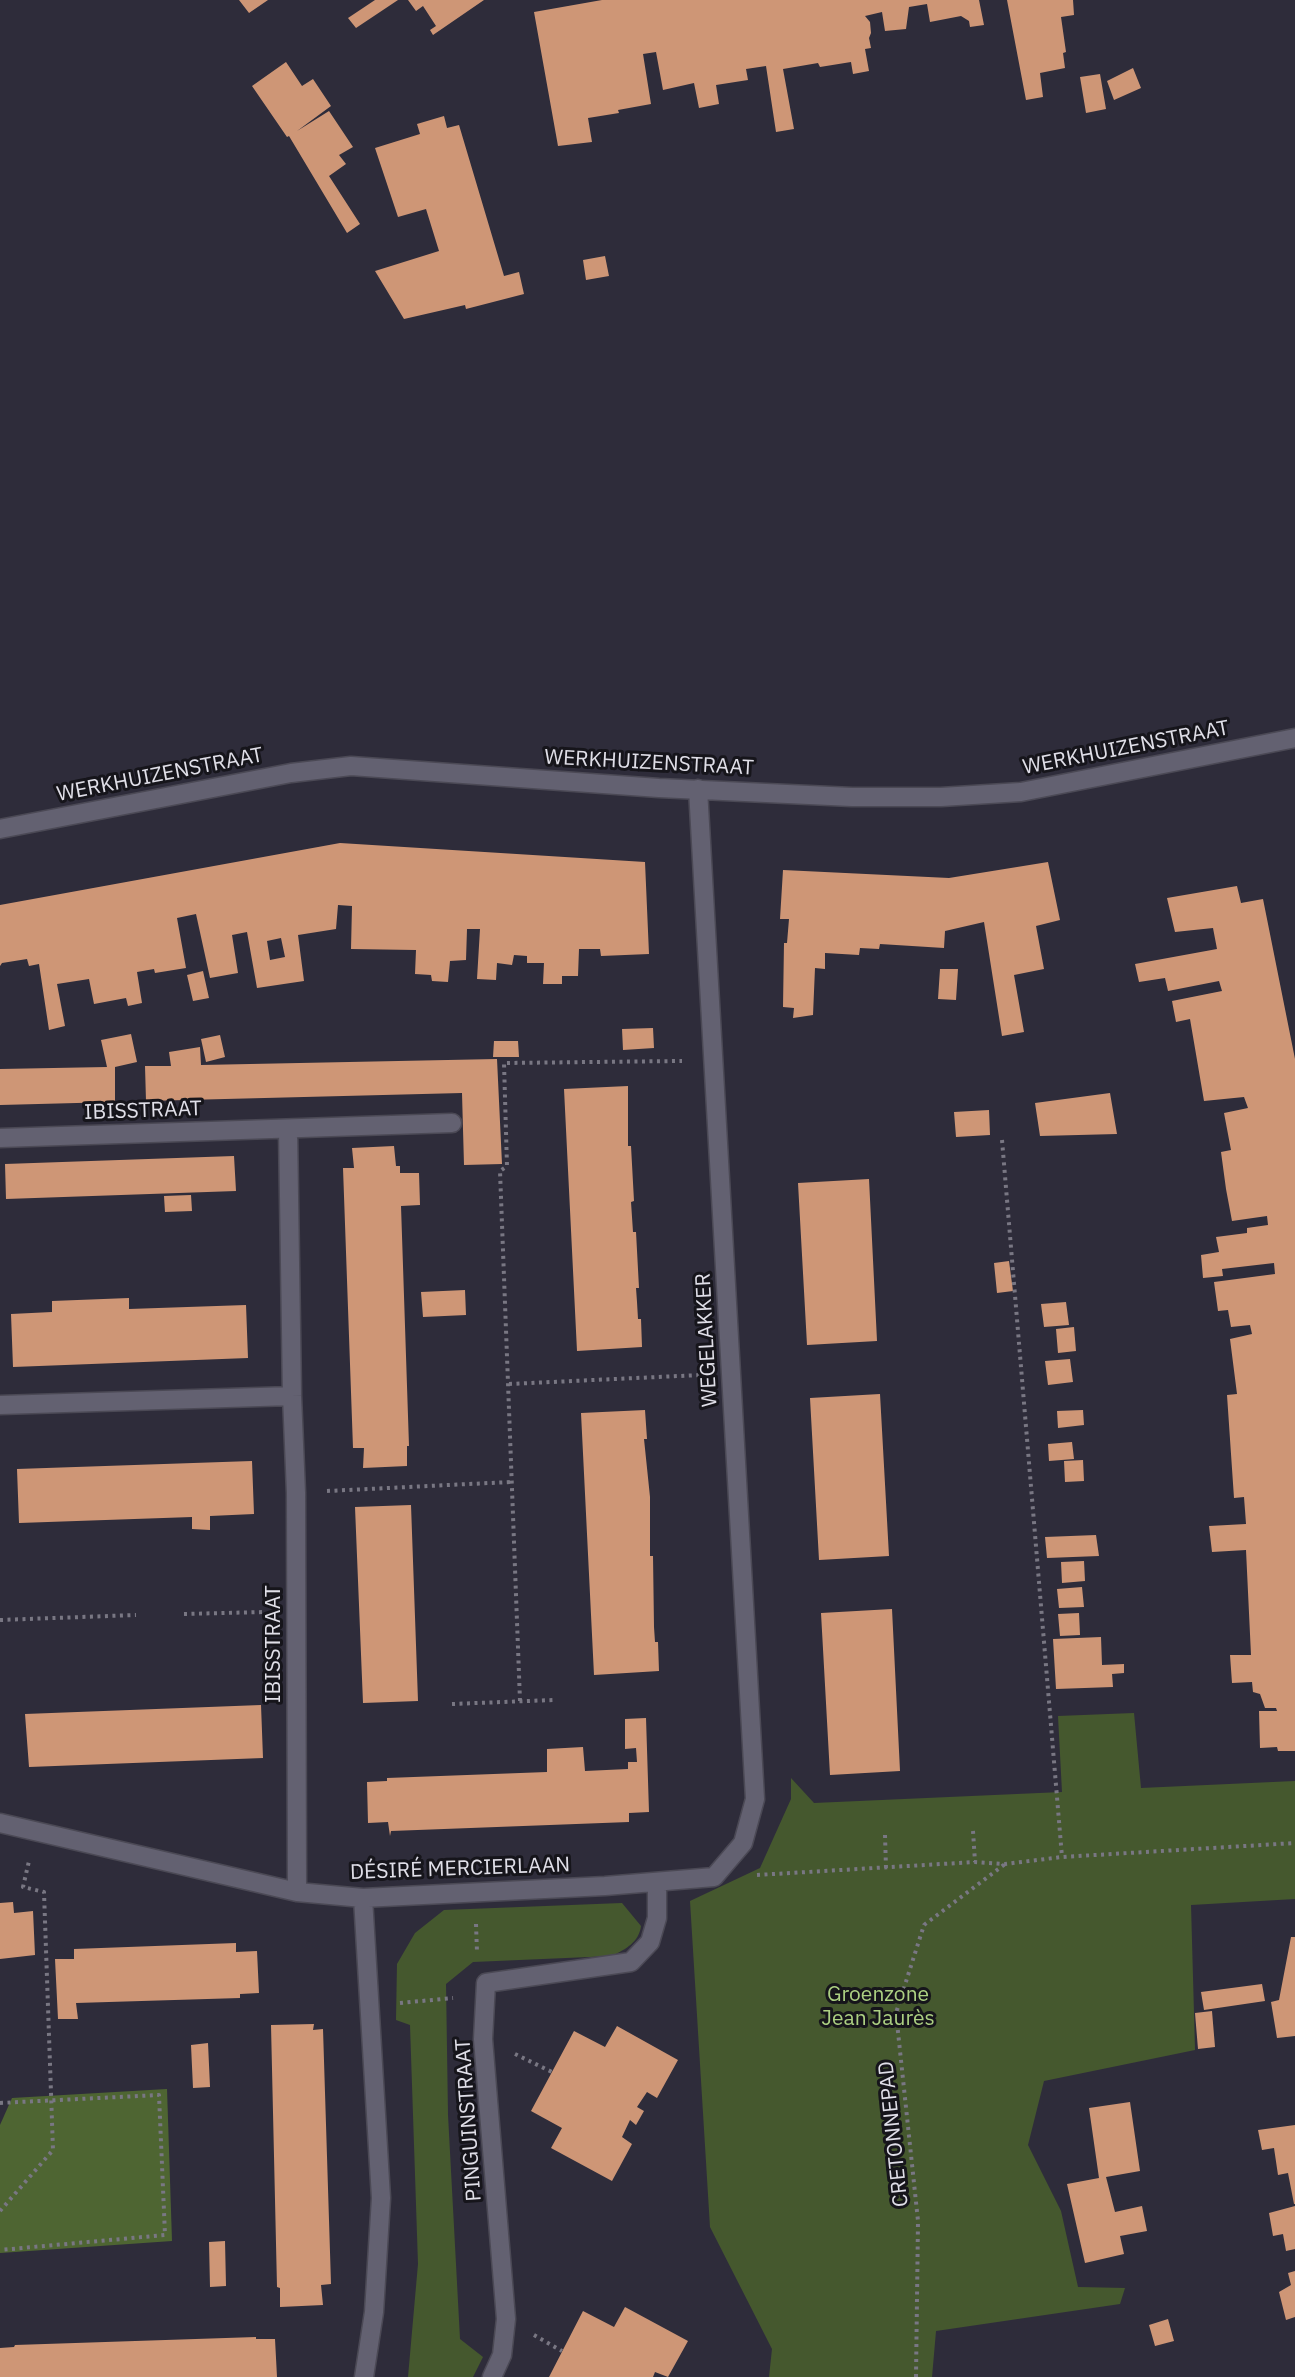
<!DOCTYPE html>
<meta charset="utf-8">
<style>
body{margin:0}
canvas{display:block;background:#2e2c3a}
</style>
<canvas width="1295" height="2377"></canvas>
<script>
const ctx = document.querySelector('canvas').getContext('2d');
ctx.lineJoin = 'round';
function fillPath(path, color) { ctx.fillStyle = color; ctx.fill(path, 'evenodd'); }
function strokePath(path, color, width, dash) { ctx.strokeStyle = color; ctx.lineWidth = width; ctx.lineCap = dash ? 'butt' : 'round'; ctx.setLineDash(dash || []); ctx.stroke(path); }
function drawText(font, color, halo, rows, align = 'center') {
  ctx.font = font + ' "IBM Plex Sans",sans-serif'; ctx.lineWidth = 6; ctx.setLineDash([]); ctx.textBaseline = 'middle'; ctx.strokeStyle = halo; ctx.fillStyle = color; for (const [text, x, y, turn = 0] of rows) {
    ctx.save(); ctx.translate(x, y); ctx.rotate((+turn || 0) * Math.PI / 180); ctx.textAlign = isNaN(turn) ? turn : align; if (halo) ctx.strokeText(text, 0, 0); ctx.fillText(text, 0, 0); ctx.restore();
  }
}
fillPath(new Path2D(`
 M1134,1713L1141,1788L1295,1781V1899L1191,1905L1195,2050L1044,2081L1028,2145L1061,2211L1078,2287L1125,2288L1120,2304L936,2331L932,2377H769L772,2349L710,2227L690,1901L760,1868L791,1799V1778L814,1803L1062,1792L1058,1716Z
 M622,1903L641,1926C639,1942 626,1949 612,1956L473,1962L446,1984L448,2115L460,2339L483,2357L473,2377H408L418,2264L410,2025L396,2020L397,1964L415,1933L444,1910Z`), '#45582e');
fillPath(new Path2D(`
 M167,2089L172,2241L0,2253V2125L12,2098Z`), '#4e6532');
fillPath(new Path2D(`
 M239,0H268L249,13Z
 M375,0H398L356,28L348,18Z
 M408,0H484L433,35L430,30L436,26L423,6L416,11Z
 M602,0H979L984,25L970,27L969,21L961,16L930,22L927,4L909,7L906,29L885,31L882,12L865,16L870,22L871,33L869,38L871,48L865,49L869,71L853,74L851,62L820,67L818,63L783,69L794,129L776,132L766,66L746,69L748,80L716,85L719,104L699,108L694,83L663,90L656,52L643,54L651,104L618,110L619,113L588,118L592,142L558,146L534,12Z
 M1007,0H1073L1074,15L1061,17L1066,52L1063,53L1065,68L1040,73L1043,97L1026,100Z
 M286,62L302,86L313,79L331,106L297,131L329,111L353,147L339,155L346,164L329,176L360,224L347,233L289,136L287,137L252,86Z
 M1133,68L1141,88L1114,100L1107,81Z
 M1100,74L1106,109L1086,113L1080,77Z
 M444,116L447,128L459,125L504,276L519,272L524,294L466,309L465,305L404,319L375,271L439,251L426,209L398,217L375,148L420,134L417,124Z
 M605,256L609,276L586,280L583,260Z
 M340,843L645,862L649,954L601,956L600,949H579L578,976H562V984H543L544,963H527V956L514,955L512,965L497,963L496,980L477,979L480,929H467L466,960L450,961L448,982L432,981L431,975L415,974L416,950L351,949L352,906L338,905L336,929L298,935L304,981L257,988L247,932L232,935L238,973L210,978L196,914L177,918L186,968L155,973L154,969L137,972L142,1003L128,1006L126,998L94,1004L89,979L57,984L65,1026L49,1030L39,964L29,966L27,959L2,963L0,966V905ZM281,938L285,957L270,960L267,941Z
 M1048,862L1060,920L1036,926L1044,969L1014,975L1024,1032L1002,1036L984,922L945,931L944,948L880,944L879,949L860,948L859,955L825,953V969L815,968L813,1015L793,1018L794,1008L783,1007L784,943H787L789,919H780L783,870L949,878Z
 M1237,886L1241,903L1263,899L1295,1059V1751H1278L1277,1747L1260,1748L1259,1711H1277L1276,1708H1265L1260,1694L1253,1692L1252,1682L1232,1683L1230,1655H1251L1246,1550L1212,1552L1209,1526L1246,1524L1244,1497L1234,1498L1227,1395L1237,1394L1230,1339L1252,1334L1250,1325L1231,1327L1228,1310L1218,1311L1214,1282L1275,1274L1274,1263L1222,1269L1223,1276L1203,1278L1201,1255L1219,1252L1216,1237L1247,1233V1228L1268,1225L1267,1216L1232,1221L1226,1189L1221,1152L1231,1150L1224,1113L1248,1108L1244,1097L1204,1101L1190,1019L1176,1022L1172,1001L1222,991L1219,981L1168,991L1165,978L1139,982L1135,964L1217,949L1213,928L1175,932L1167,898Z
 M940,969H958L956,1000L938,999Z
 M203,971L209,998L193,1001L187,975Z
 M653,1028L654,1048L623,1050L622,1029Z
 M131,1034L137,1062L115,1067V1102L0,1105V1069L107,1067L101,1040Z
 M220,1035L225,1057L206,1062L201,1039Z
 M494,1041H518L519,1057H493Z
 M200,1047L201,1065L497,1059L502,1164L464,1165L462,1093L146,1101L145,1066H171L169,1052Z
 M628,1086V1146H631L634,1201L631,1202L633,1232H636L639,1288H636L637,1302L638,1319H641L642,1347L577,1351L564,1089Z
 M1110,1093L1117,1134L1040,1136L1035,1103Z
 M989,1110L990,1135L956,1137L954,1112Z
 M394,1146L396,1166H400V1173H419L420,1205L401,1206L409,1446H407V1466L363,1468L364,1448H353L343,1168H354L352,1148Z
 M234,1156L236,1191L6,1199L5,1164Z
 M869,1179L877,1341L807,1345L798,1183Z
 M191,1195L192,1211L165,1212L164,1196Z
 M1009,1261L1013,1291L997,1293L994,1263Z
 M465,1290L466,1315L423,1317L421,1292Z
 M129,1298V1309L246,1305L248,1358L13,1367L11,1314L52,1312V1301Z
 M1066,1302L1069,1325L1044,1327L1041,1304Z
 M1074,1327L1076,1351L1058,1353L1056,1329Z
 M1070,1359L1073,1382L1048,1385L1045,1361Z
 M880,1394L889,1556L819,1560L810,1398Z
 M645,1410L647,1439H644L650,1497V1556H653L654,1627L655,1642H658L659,1671L594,1675L581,1413Z
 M1083,1410L1084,1425L1058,1428L1057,1411Z
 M1072,1442L1074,1459L1049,1461L1048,1444Z
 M1083,1460L1084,1481L1065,1482L1064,1461Z
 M252,1461L254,1514L210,1516V1530L192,1529V1517L19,1523L17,1469Z
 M411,1505L418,1701L363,1703L355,1507Z
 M1096,1535L1099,1556L1047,1558L1045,1537Z
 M1084,1561L1085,1581L1062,1583L1061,1562Z
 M1082,1587L1084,1607L1059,1608L1057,1589Z
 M892,1609L900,1771L830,1775L821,1613Z
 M1079,1613L1080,1635L1060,1636L1058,1614Z
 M1101,1637L1102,1665L1124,1664V1673L1112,1674L1113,1687L1056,1689L1053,1639Z
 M261,1705L263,1758L29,1767L25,1714Z
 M646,1718L649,1812L629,1813V1822L391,1831L390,1836L388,1822L368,1823L367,1782L387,1781V1778L547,1772V1749L583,1747L585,1771L628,1769V1762H637L636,1748L625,1749V1719Z
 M13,1902L14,1913L33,1911L35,1955L0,1959V1903Z
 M1291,1937H1295V2036L1277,2038L1271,2002L1279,2000Z
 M236,1943V1952L257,1951L259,1993L240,1994V1998L76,2003L78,2019H58L55,1959H74V1949Z
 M1262,1984L1265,2001L1204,2010L1201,1992Z
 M1212,2011L1215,2047L1198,2049L1195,2013Z
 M314,2024L313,2030L323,2029L331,2284L321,2285L323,2305L280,2307V2288L277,2287L271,2025Z
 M617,2026L678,2060L657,2098L647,2092L637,2107L644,2111L636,2125L630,2120L622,2137L632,2144L612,2181L551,2148L562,2128L531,2111L574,2031L605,2047Z
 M208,2043L210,2087L193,2088L191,2045Z
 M1130,2102L1140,2171L1106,2177L1115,2212L1142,2206L1147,2231L1120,2236L1124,2254L1085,2263L1067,2184L1099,2178L1089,2108Z
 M1295,2125V2204H1294L1288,2173L1278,2175L1274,2148L1262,2150L1258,2130Z
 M1295,2206V2249L1286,2251L1283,2234L1273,2236L1269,2213Z
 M225,2241L226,2286L210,2287L209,2242Z
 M1295,2271V2317L1286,2320L1279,2292L1291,2285L1288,2273Z
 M625,2307L688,2341L668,2377L655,2372L653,2377H549L583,2311L614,2327Z
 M1168,2319L1174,2341L1155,2346L1149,2325Z
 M256,2337V2339H275L277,2377H0V2348L14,2347L15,2345Z`), '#ce9676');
const street = new Path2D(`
 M0,829L291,773L351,766L659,788L852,797H941L1021,792L1295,738
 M288,1129L292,1396L296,1493L297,1892
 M0,1138L452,1123
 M0,1405L292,1396
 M0,1823L297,1892L363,1898L605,1886L714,1877L743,1843L755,1799L698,789
 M363,1898L381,2198L374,2312L364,2377
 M492,2377L502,2355L506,2319L483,2039L486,1983L631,1962L650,1942L657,1918V1883`);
strokePath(street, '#4b4955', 21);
strokePath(new Path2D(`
 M1002,1140L1062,1857
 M509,1384L700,1375
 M327,1491L510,1482
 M184,1614L264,1612
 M0,1620L136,1615
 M520,1701L500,1171L507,1166L504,1063L682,1061
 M452,1704L553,1700
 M973,1831L975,1862
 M885,1835L886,1868
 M757,1875L975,1862L1005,1864L1062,1857L1295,1843
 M476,1924L477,1952
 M400,2003L453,1998
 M515,2054L552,2072
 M0,2103L159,2095L165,2235L0,2250
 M0,2211L53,2150L44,1892L23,1887L29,1861
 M534,2335L562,2351
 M916,2377L918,2221L896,2013L924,1925L1005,1864`), '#797783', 4, [3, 4.5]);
strokePath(street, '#636171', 18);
drawText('21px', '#e0dfe8', '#16151b', [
 ["WERKHUIZENSTRAAT",1126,748,-11],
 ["WERKHUIZENSTRAAT",649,763,3],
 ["WERKHUIZENSTRAAT",160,775,-11],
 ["IBISSTRAAT",143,1111,-2],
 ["WEGELAKKER",707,1340,-93],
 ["IBISSTRAAT",274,1644,-90],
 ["DÉSIRÉ MERCIERLAAN",460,1869,-2],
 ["PINGUINSTRAAT",469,2120,-94],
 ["CRETONNEPAD",894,2134,-96]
]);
drawText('21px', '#acd082', '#16151b', [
 ["Groenzone",878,1995],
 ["Jean Jaurès",878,2019]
]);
</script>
